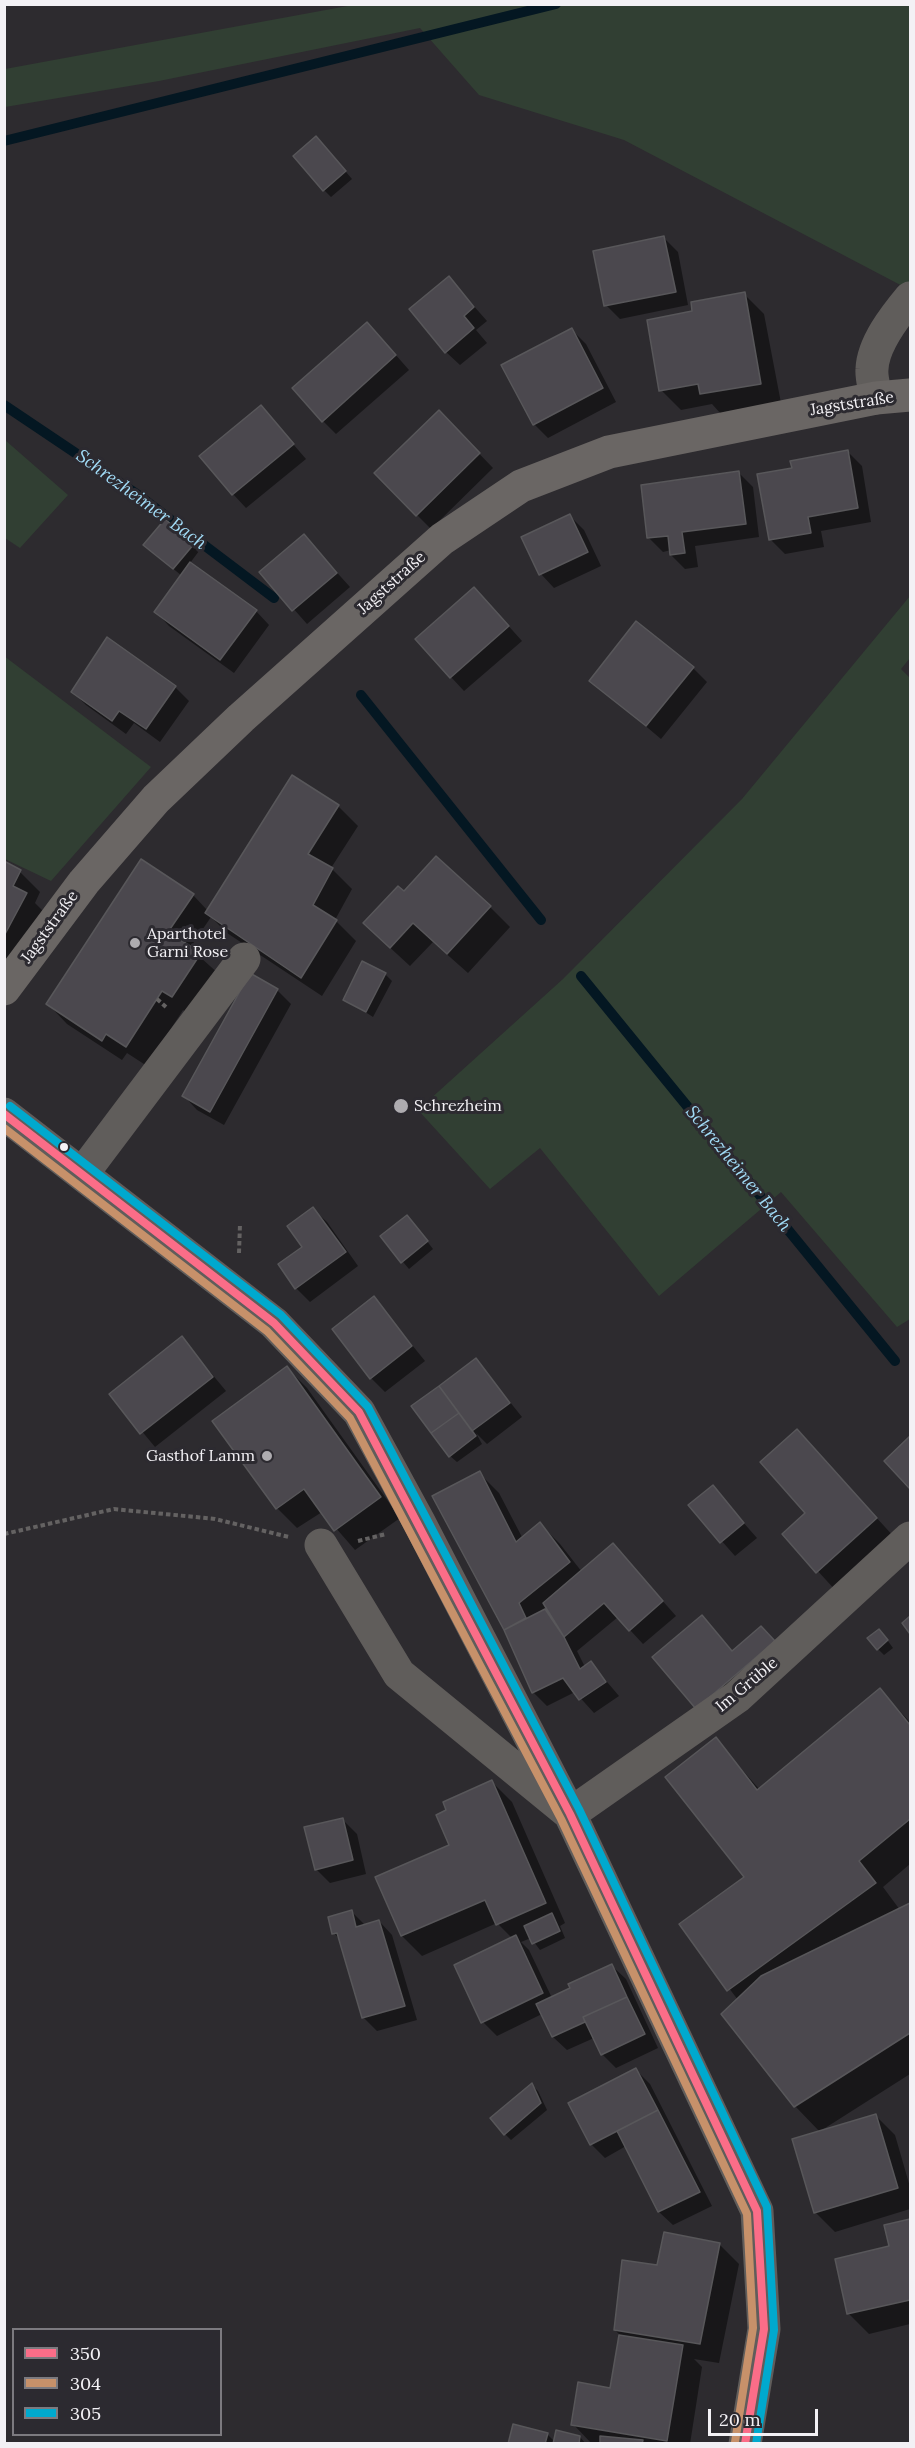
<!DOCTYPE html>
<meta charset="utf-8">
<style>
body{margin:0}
#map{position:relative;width:915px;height:2448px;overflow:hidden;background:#2d2b2f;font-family:Lora,serif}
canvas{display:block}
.frame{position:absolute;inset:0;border:6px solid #f3f1f5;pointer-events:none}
.legend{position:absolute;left:12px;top:2328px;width:210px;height:108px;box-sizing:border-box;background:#2c2a30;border:2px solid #7c7a7f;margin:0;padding:8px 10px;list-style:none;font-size:18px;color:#f3f1f5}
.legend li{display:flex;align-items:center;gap:12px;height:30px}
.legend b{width:30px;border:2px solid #7c7a7f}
.scale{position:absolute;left:708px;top:2409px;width:110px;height:27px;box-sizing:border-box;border:3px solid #f3f1f5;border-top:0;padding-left:8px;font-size:18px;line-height:21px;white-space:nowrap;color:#f3f1f5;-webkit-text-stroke:4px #2c2a30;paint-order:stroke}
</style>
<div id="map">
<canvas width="915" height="2448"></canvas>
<div class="frame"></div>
<ul class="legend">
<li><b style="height:8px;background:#fb6d88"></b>350</li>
<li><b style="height:8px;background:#c7916a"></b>304</li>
<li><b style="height:8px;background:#00a9ce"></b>305</li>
</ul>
<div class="scale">20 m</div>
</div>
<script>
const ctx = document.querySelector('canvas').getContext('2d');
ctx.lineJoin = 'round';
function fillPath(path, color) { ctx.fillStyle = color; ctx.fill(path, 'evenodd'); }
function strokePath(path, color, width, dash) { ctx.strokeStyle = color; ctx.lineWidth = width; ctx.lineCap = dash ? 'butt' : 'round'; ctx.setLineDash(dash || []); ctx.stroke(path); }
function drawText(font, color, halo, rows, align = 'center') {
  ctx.font = font + ' Lora,serif'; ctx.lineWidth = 6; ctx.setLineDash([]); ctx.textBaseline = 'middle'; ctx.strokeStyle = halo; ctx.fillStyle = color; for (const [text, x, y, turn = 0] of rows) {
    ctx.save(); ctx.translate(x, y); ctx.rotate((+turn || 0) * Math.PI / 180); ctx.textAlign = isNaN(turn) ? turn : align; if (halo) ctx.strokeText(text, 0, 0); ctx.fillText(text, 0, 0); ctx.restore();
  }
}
fillPath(new Path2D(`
 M353,5H910V290L624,140L479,95L420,28L159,81L5,107V69Z
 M5,440L68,495L20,548L5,538Z
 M910,596V658L901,669L910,678V1319L897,1327L781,1192L659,1296L540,1148L490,1189L418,1110L563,979L742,799Z
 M4,656L151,767L51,881L5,859Z`), '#313f33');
fillPath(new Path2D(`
 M323,145L352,179L331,197L324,190Z
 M664,238L678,252L688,305L620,319L606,305Z
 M449,278L487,321L476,330L487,343L460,365L446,352Z
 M744,294L764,314L781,403L721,414L712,404L681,410L661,390L694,313Z
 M572,330L586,344L616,402L548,438L534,424Z
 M380,337L409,370L336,434L323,421Z
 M261,407L306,459L246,508L233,494Z
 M439,412L493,468L431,529L376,474Z
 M848,452L862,466L871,522L821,531L824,547L785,554L771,540L759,476L793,469Z
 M739,473L753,487L759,537L695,546L698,567L685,569L671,555V550L663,552L649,538Z
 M570,516L584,530L601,566L554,588L541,574L523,538Z
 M304,536L350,587L307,624L261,572Z
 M193,545L199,551L190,563L256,611L269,625L234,673L169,626L156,612L182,576L152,551Z
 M488,603L522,641L464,691L451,677Z
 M108,639L175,687L189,701L160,742L134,723L126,734L86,705L73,692Z
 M693,668L707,682L661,739L591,680Z
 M338,806L358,826L331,868L352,889L335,920L356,941L322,996L227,933L211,917L190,948L220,975L192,1016L183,1010L147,1066L127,1053L122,1060L67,1024L48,1004L193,895L208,911Z
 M4,863L20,872L40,892L35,903L46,914L4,971Z
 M404,893L490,907L510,927L468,973L433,942L410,966L385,943Z
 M385,974L392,981L373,1017L345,999Z
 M277,990L291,1004L224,1125L197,1110L184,1096Z
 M313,1209L327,1222L358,1266L310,1302L296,1288Z
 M413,1223L433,1249L409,1269L382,1237Z
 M374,1298L425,1361L385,1392L371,1378Z
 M182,1338L226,1391L155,1447L111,1394Z
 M476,1360L522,1417L487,1444L476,1433L482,1444L457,1462L450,1456Z
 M287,1368L307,1388L400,1518L355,1550L322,1512L297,1528L277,1508Z
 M797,1431L896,1539L837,1592L784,1534L807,1513Z
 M910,1438V1487L886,1461Z
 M479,1473L499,1493L523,1539L540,1524L560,1544L582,1572L613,1545L676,1616L643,1644L618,1617L577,1651L585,1667L591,1663L619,1696L594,1713L575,1692L547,1706L533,1692L505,1629Z
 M712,1487L757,1538L735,1556L690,1505Z
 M715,1631L733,1652L788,1656L711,1721Z
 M885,1637L893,1648L884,1655L878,1649Z
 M880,1690L910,1722V1864L883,1887L900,1910L910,1904V2074L822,2130L875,2115L895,2135L910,2187V2209L835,2232L815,2212L820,2132L795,2106L723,2014L738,2000L681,1925L746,1878L715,1739L760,1790Z
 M492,1782L512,1802L565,1923L560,1926L565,1938L540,1950L531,1938L521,1942L529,1950L552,1998L612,1966L626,1979L658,2048L616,2068L602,2054L594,2038L567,2050L553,2037L542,2014L497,2036L483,2022L512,1938L497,1923L422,1956L402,1936L377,1877L451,1846Z
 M343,1820L357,1834L366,1874L330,1883L316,1869Z
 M351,1911L365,1925L379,1921L392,1935L417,2020L377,2031L363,2017L340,1940L334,1933Z
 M636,2070L650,2084L712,2206L673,2225L659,2212L626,2146L605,2158L591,2144Z
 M532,2085L538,2091L547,2110L511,2140L505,2134Z
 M910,2220V2324L869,2334L849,2314L891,2248L885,2226Z
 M719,2244L739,2264L719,2363L694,2359L702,2367L690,2444H592L573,2424L611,2389L620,2335L615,2330L658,2266Z
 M547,2434L555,2442L580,2437L586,2444H510Z`), '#0007');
strokePath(new Path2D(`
 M4,141L556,4
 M4,405L138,495L274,598
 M361,695L541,920
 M581,976L895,1361`), '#041722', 10);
const building = new Path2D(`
 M316,136L346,171L323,191L293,156Z
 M664,236L676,292L604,306L593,251Z
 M449,276L474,307L464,316L474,328L445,353L409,309Z
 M745,292L761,384L700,394L698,384L659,391L647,320L692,311L691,302Z
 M367,322L396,355L322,422L292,388Z
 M572,328L603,388L533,425L501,365Z
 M261,405L294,444L232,495L199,456Z
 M439,410L480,453L416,516L374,473Z
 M848,450L858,508L808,517L811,533L769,540L757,474L792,468L790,461Z
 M739,471L746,524L682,532L685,553L670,555L668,536L647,538L641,485Z
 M570,514L588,552L539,575L521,537Z
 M165,519L194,544L173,569L143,545Z
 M304,534L337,573L292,611L259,572Z
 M190,562L257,610L220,660L154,612Z
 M474,587L509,626L450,678L415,639Z
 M636,621L694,667L646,726L589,681Z
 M107,637L176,686L146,729L119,711L112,721L71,692Z
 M292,775L339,805L308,854L333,868L313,905L337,920L301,978L205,913Z
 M436,856L491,906L447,954L413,923L390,948L363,923L398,886L404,891Z
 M141,859L194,894L168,932L201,953L172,997L162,991L126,1047L106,1034L102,1041L46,1004Z
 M4,861L21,870L13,886L27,893L4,936Z
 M362,961L386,973L366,1012L343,1000Z
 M250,973L278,989L210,1112L182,1096Z
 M313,1207L346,1252L295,1289L278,1264L302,1247L287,1226Z
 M407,1215L428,1241L401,1263L380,1236Z
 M374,1296L412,1346L370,1379L332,1329Z
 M182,1336L213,1377L140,1434L109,1394Z
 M476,1358L510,1403L472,1431L439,1386Z
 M287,1366L381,1497L334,1531L304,1489L276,1509L212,1421Z
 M439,1386L459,1413L431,1433L411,1406Z
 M459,1413L476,1436L449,1457L431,1433Z
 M797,1429L877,1518L816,1573L782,1534L805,1513L760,1462Z
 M910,1436V1489L884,1461Z
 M480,1471L516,1542L540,1522L570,1562L519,1603L526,1618L504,1630L432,1496Z
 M713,1485L744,1523L720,1543L688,1505Z
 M613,1543L663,1601L629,1631L604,1603L564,1637L543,1603Z
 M545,1609L564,1637L580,1669L591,1661L606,1682L579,1700L563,1678L532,1693L504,1630Z
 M702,1615L732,1651L761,1626L775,1641L696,1709L652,1657Z
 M910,1616V1634L902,1623Z
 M879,1629L888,1640L877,1650L867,1638Z
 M880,1688L910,1725V1819L859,1861L876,1883L727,1991L679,1924L744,1877L665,1777L716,1737L757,1790Z
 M492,1780L546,1903L496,1925L485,1900L401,1936L375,1877L449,1845L436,1815L446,1810L443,1802Z
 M343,1818L353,1860L315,1870L304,1827Z
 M910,1903V2033L794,2107L721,2014L761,1976Z
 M352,1910L356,1927L379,1920L405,2006L362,2018L337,1933L332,1934L328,1917Z
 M552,1913L560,1931L532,1944L524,1926Z
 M516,1935L543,1993L481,2023L454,1965Z
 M612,1964L627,1997L583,2017L585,2022L552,2037L536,2004L570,1988L568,1984Z
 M627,1997L645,2034L601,2055L583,2017Z
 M636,2068L658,2110L590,2145L568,2103Z
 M532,2083L541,2103L504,2135L490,2118Z
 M658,2110L700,2192L658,2212L617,2131Z
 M876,2114L898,2188L814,2213L792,2139Z
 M910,2219V2300L847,2314L835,2259L889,2246L884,2225Z
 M664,2232L720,2243L700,2344L614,2330L622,2260L657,2265Z
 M619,2335L683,2345L667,2441L571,2425L578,2382L610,2388Z
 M513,2424L548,2433L545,2444H508Z
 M556,2430L580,2436L579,2444H553Z
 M600,2436L643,2440L642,2444H600Z`);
fillPath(building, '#4b484e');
strokePath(building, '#58575a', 1.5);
strokePath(new Path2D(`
 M157,999L166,1007
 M239,1253L240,1224
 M4,1534L114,1509L215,1519L289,1537
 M358,1541L386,1534`), '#646262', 4, [4.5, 3]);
strokePath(new Path2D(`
 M876,398C875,389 871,378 872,369C873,344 895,316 910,298
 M4,1114L274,1323L359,1412L419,1522L570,1814L757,2211L764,2329L745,2444
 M83,1173L244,959
 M321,1545L399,1674L570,1814L737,1697L910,1538`), '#605d5b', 33);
strokePath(new Path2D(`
 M4,989L84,882L156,799L241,718L442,539L521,486L609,452L876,398L910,395`), '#6a6664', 33);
strokePath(new Path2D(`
 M4,1114L274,1323L359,1412L570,1814L757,2211L764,2329L745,2444`), '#fb6d88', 8);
strokePath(new Path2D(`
 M4,1128L267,1331L350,1418L561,1819L747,2214L753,2328L735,2442`), '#c7916a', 8);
strokePath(new Path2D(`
 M10,1106L281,1315L368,1407L579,1809L767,2207L774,2330L756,2444`), '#00a9ce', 8);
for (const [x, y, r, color] of [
 [135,943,6,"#aeacb0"],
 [401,1106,8,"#aeacb0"],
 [64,1147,5,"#f3f1f5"],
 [267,1456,6,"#aeacb0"]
]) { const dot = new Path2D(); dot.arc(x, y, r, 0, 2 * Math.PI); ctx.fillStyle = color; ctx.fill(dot); strokePath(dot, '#2c2a30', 2); }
drawText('16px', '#f3f1f5', '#2c2a30', [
 ["Jagststraße",852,404,-9],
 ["Jagststraße",392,583,-42],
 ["Jagststraße",50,927,-54],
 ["Im Grüble",747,1685,-40]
]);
drawText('16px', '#f3f1f5', '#2c2a30', [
 ["Aparthotel",147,934],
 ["Garni Rose",147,952],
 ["Schrezheim",414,1106],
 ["Gasthof Lamm",255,1456,"right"]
], 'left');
drawText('italic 18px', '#a1dbf6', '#2c2a30', [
 ["Schrezheimer Bach",141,500,36],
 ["Schrezheimer Bach",738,1169,51]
]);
</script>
